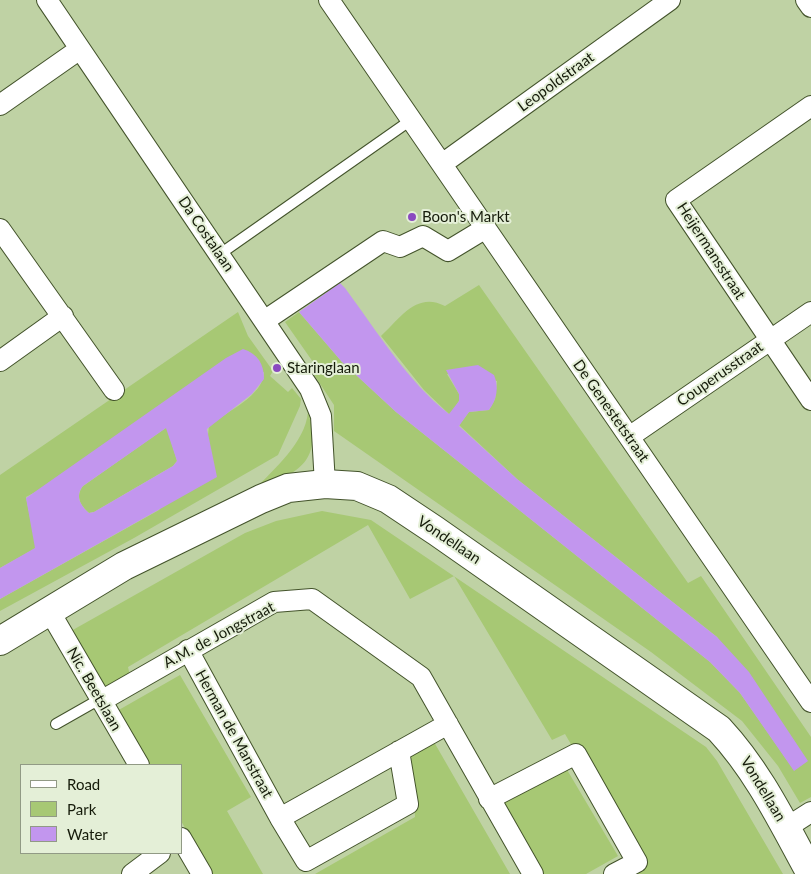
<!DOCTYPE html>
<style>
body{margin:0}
#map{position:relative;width:811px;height:874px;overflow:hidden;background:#bfd2a4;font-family:Lato,sans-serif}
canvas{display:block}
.legend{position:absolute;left:20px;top:764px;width:162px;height:90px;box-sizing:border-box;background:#e4efd7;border:1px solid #919a85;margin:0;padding:6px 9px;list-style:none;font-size:15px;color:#151b0a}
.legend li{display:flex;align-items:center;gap:10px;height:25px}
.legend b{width:25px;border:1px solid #919a85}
</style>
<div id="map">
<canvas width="811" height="874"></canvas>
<ul class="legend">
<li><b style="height:6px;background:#fff"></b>Road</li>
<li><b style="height:14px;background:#a7c874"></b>Park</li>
<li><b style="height:14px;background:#c296ee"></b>Water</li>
</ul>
</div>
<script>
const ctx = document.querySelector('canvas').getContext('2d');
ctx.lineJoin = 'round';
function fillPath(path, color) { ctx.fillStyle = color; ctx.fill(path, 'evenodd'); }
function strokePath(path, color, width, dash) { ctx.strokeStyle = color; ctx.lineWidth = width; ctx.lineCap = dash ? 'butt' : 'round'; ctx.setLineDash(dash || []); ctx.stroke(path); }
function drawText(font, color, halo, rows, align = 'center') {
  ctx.font = font + ' Lato,sans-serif'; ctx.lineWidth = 4; ctx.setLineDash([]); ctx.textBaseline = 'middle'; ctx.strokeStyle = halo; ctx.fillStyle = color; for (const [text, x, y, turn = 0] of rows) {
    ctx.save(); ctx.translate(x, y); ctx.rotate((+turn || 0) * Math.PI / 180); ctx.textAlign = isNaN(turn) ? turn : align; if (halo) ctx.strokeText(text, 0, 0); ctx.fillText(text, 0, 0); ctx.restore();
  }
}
fillPath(new Path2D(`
 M479,285L688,583L701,576L811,737V797L800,803L778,766L742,721L651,652L334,431V405L309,367L313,362L285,322L299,312L342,362L396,412L710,662L740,693L794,770L717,637L517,479L459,425L469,412L489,410L495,399L497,381L447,374L459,394V401L450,415L424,390L381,336C400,318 417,291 445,306Z
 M238,312L248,336L273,371L270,376L288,392L292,388L301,399L300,406L278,455L134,538L0,611V599L159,510L208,435L209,425C227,412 264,395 264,372L26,497L36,548L0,568V475Z
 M308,412C324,464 295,474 254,490C274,469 305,443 308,412Z
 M167,427L177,461L173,466L94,512L89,513C80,505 75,496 83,486Z
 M322,511L371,520L706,747L717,761L783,874H633L643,868L565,734L552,740L454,576L410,599L368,525L128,667L130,676L105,690L71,631L245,533L276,521Z
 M180,675L251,797L227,811L263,874H212L181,821V765H149L117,711Z
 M434,742L510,874H315L415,817L411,755Z
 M563,763L618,856L586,874H543L500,800Z`), '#a7c874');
fillPath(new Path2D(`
 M340,283L345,288C377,331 407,381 449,414L459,401V394L446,370L478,365L494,375C499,387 497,400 489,410L469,412L459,426L517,479L717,637L749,672L808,761L794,771L740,693L710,662L396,412L342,362L299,312Z
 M243,349C258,354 264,364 264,379L252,394L207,429L217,477L0,599V568L35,548L26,498L226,358ZM166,428L177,461L173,466L94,512L89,513C80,505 75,496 83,486Z`), '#c296ee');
const lane = new Path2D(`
 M220,254L411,120
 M56,724L100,699`);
const street = new Path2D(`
 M47,0L310,389L321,416L325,484
 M329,0L811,702
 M806,0L811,7
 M0,105L80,49
 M811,106L676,200L811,400
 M442,164L670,0
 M0,229L114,390
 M264,321L383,241L400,247L423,236L448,251L486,228
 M0,361L63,316
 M629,437L811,312
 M50,612L139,765
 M188,650L280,818L448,724
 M101,701L274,602L312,599L421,677L533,874
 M489,799L576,754L637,862L614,874
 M280,818L306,861L408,804L399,751
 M786,828L811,812
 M181,838L202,874
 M132,874L160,853`);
const secondary = new Path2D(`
 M0,641L124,566L261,499L288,488L325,484L357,486L388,499L436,531L719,729C759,772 783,823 811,874`);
strokePath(lane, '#43532b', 12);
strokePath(street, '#43532b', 22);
strokePath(secondary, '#43532b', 30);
strokePath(lane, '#fff', 10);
strokePath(street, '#fff', 20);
strokePath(secondary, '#fff', 28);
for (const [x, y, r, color] of [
 [412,217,5,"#8a4ac0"],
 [277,368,5,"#8a4ac0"]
]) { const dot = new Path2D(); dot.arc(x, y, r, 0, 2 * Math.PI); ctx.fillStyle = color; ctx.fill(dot); strokePath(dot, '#e4efd7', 2); }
drawText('15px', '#151b0a', '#e4efd7', [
 ["Leopoldstraat",556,82,-36],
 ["Da Costalaan",206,234,56],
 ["Heijermansstraat",711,251,57],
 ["Couperusstraat",720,374,-35],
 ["De Genestetstraat",611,411,55],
 ["Vondellaan",449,540,34],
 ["A.M. de Jongstraat",219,635,-28],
 ["Nic. Beetslaan",94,689,60],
 ["Herman de Manstraat",234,734,61],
 ["Vondellaan",763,789,59]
]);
drawText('15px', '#151b0a', '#e4efd7', [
 ["Boon's Markt",422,217],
 ["Staringlaan",287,368]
], 'left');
</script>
